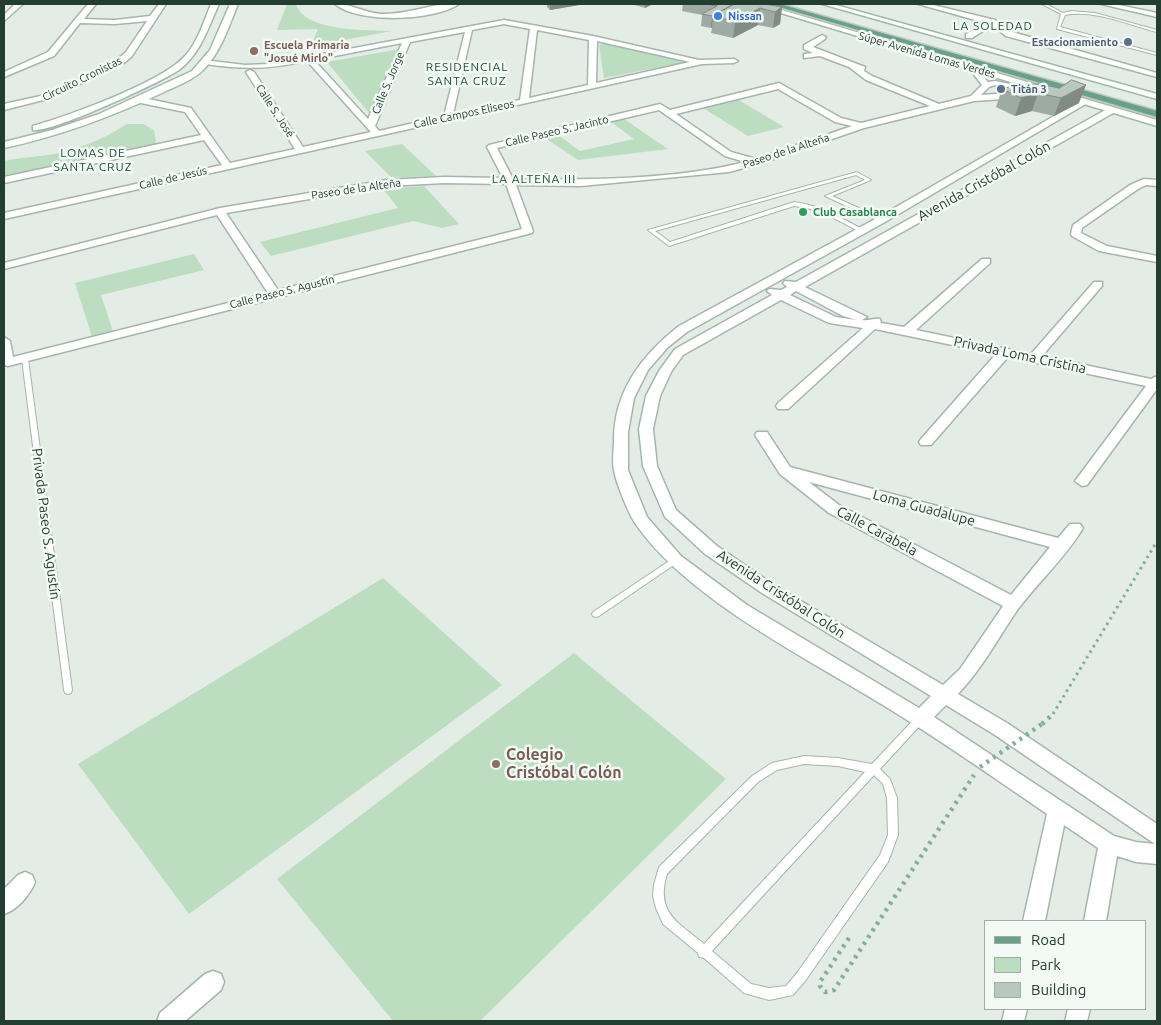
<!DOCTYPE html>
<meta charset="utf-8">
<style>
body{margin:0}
#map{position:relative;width:1161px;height:1025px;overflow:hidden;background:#e3ede6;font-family:Ubuntu,sans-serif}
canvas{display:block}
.frame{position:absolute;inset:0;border:5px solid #233e31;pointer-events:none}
.legend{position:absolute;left:984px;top:920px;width:162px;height:90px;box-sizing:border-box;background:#f3f9f5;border:1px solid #a0aea7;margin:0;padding:6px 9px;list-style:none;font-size:15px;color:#233e31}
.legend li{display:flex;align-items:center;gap:10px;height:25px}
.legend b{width:25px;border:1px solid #a0aea7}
</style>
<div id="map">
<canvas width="1161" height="1025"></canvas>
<div class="frame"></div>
<ul class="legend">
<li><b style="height:6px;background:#68a188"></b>Road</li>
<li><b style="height:14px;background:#bcddbf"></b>Park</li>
<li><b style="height:14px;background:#b8c7bf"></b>Building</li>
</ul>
</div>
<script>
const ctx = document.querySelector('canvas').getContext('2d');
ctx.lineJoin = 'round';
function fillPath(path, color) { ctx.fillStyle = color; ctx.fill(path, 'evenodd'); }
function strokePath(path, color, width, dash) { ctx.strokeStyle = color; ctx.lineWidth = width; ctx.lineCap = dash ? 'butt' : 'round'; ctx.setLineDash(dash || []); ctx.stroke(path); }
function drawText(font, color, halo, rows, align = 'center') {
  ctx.font = font + ' Ubuntu,sans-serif'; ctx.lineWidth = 5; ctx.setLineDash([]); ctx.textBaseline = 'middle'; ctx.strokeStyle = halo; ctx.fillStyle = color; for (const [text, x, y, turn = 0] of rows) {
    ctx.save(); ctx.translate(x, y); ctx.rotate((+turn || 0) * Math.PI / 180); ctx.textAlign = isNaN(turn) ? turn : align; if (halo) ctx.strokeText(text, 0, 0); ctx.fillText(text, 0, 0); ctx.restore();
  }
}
fillPath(new Path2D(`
 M287,4H296C304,32 368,30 392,31L311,46L318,29L277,30Z
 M607,43L676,58L681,60V63L604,78L599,45Z
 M400,49L369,113L327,62Z
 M737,99L784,127L748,136L703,108Z
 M624,119L668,149L578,160L545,138L558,135L580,151L634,139L611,122Z
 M127,124H143L154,130L156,142L153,147L4,177V161C21,157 38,157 54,154C81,148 104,139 127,124Z
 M402,144L436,176L392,178L365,151Z
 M424,186L459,224L442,228L413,221L271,256L260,242L398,208L383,189Z
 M194,254L204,270L101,295L113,331L92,337L75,283Z
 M383,578L502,685L189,914L78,764Z
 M574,653L726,779L480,1021H393L277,879Z`), '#bcddbf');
const lane = new Path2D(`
 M1042,4H1046L1063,13L1071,11L1095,13L1157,30V32C1130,25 1093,9 1065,15L1060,27L1157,53V55L1057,29L1061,14Z
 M857,172L871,180L832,196L883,219V221H879L825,196L865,180L856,175L655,231L670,242L794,202C820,205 841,218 864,230V232H860C839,221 819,208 794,206L669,246L648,230Z
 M25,357L28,359L72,690L71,693L68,694L65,693L64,690L22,359Z
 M675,557L678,558L679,560L678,562L599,616L596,617L593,616L592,614L593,612Z
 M921,714L924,715L926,718L924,721L880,769L890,779L897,798L898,835L888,862L805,981L793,995L769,1000L744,993L704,958L699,957L698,953L663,924L660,917L656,908L653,896L654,885L659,867L752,776L772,763L804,756L838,758L872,764L918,715ZM804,764L838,766L865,772L704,944C678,922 655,913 667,874L758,782L777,770ZM874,775L883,784L887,798L888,835L880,855L797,973L786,986L769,988L751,984L712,951Z`);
const street = new Path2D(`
 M15,4H23L4,21V15Z
 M88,4H96L84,19L115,20L150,16L159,4H166L132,56L124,63L51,98L4,110V104L45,95L118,59L126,52L147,21L115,24L80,23L54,56L4,77V72L48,52Z
 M335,4C350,3 365,13 381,14C408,15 435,2 459,4C434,21 359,24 335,4Z
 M918,4H929L995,20L1012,32L1157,73V77L1006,36L992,25L972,38H966V34L986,23Z
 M1101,4H1114L1157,13V17Z
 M504,20L593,36L699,60L734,59L738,61L734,63L702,64L4,219V213L222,165L204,140L4,183V177L201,135L185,112L136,102V98L139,97L191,108L230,163L295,149L246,72L250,70L254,72L303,147L371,132L307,61C267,69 247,70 206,64L202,62L203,60L245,65L269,64ZM504,24L530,29L520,100L453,114L472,30ZM537,30L589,40L588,85L529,98ZM465,32L444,116L379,131L375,126L410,42ZM597,41L690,62L596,83ZM402,43L368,119L314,60Z
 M822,35L826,37L825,39L813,47L865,67L864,71L872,76L939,104L971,96L982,85L969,68L973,66L988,82L995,81L1015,85L1023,95L1019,98L974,101L864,128L759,164L729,172L581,186L516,185L533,231L532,233L8,366L4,365V337L10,341L13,357L268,293L217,215L4,269V263L220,208L387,180L444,177L503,178L487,147L489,145L660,104L670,110L779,83L841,118L861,123L930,106L866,80L849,67L820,56L804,58V54L813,53L804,49V45ZM995,85L1011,91L1009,93L981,95L989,87ZM778,89L835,122L852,126L756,159L731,152L676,114ZM659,110L725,156L745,162C675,180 585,180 513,179L497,148ZM444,183L506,184L522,229L278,290L226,213L387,186Z
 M1082,100L1089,102L885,222L687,332L668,347L648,370L634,398L628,432V470L647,517L681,556L747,605L919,708L931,696L762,593L705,554L665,517L643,466L639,429L646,396L659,371L675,349L772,295L767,291L769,289L781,290L787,287L783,283L785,281L796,282L1109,108H1115V112L805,287L867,317L862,320C869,321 874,318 880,319L881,323L904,327L982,259H990V263L916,330L1031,354L1094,282H1102V286L1042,356L1151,379L1157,376V389L1087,485L1082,486L1075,481L1146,386L1008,357L931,445H921L919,442L921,439L996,354L875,329L788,409H778L776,406L778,403L863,328L829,323L781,300L683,355L671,372L660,396L653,429L657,466L676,510L717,546L774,585L943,685L960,669L1003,606L829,513L780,474L755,435L757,432H767L790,467L1058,538L1070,524H1080L1083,528C1066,557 1039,581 1018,609C998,638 982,669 958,694L1007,723L1157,824V864L1136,862L1117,856L1106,921H1084L1098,848L1064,825L1045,921H1023L1047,814C993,777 939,739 883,705C805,657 686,598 635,523C628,512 616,483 614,470C612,461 614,449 614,440C614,391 642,355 679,326L877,218ZM796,291L843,316L857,320L836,317L790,295ZM809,482L1050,547L1011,595L839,505ZM946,705L995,735L1155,844L1136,842L1114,836L934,717Z
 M1144,179L1157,180V186L1146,185L1138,189L1082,228L1081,233L1107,246L1157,256V262L1099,251L1072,236L1071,234L1073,225L1130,185Z
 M25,872L32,875L35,882C30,895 17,910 4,914V889L18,875Z
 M213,971L221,974L224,982L221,990L185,1021H157L160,1013L205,974Z
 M1005,1009H1027L1024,1021H1002Z
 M1068,1009H1090L1087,1021H1065Z`);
const secondary = new Path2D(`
 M211,4H219C208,28 201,53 179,70C159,83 52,133 33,130V126C68,116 163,82 186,55C198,41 204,21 211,4Z
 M230,4H238C229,26 221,51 205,68C195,79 179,85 166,91C114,116 60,136 4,148V142L52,130L99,114L192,71L210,50Z
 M751,4H761L1157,120V126Z
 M822,4H832L1157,94V99Z`);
const primary = new Path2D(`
 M769,4H780L1157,111V117Z`);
strokePath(lane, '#a6b5ac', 2);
strokePath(street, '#a6b5ac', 3);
strokePath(secondary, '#a1b8ac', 3);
strokePath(primary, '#c1c9c5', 3);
strokePath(new Path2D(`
 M1053,714L1156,543`), '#84af9a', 3, [2.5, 4]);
strokePath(new Path2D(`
 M1042,724L1054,713
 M849,938L820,982V986L825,992L834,990L974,775`), '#84af9a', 4.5, [3, 5]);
fillPath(lane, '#fff');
fillPath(street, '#fff');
fillPath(secondary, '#fff');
fillPath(primary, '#68a188');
strokePath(new Path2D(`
 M980,767L1042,724`), '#84af9a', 4.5, [3, 5]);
fillPath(new Path2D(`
 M547,4H585L550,10L547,7Z
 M631,4H653L645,8Z
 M683,4H766L782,7L780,24L773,28L758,25L733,38L711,33L712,28H711L701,26L702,15L682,11Z
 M1039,84L1079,103L1054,116L1032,111L1015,116L996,107L1002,89Z`), '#9eaba4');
fillPath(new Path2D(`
 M550,4H585L550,10Z
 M645,4H653L645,8Z
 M734,4L713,16L712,28H711L712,16Z
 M782,7L780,24L773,28L775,12Z
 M760,8L758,25L733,38L735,22Z
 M1086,85L1079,103L1054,116L1061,98Z
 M1038,93L1032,111L1015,116L1021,98Z`), '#818b86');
const building = new Path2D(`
 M706,4H734L712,16L702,14L717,6Z
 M734,4H765L782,7L775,12L760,8L735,22L713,16Z
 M1072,80L1086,85L1061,98L1038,93L1021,98L1002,89L1016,85L1039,84L1059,88Z`);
fillPath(building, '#b8c7bf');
strokePath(building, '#818b86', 1);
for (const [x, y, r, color] of [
 [718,16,5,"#3f7fe0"],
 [1128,42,5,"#5c6f8a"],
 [254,51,5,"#8d6e63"],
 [1001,89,5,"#5c6f8a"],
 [803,212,5,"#2e9e5b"],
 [496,764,5,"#8d6e63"]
]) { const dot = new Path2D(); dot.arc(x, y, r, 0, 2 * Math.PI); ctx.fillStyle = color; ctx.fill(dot); strokePath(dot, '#f3f9f5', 2); }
drawText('bold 11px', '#366cbe', '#f3f9f5', [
 ["Nissan",728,16]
], 'left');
drawText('bold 11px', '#4e5e75', '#f3f9f5', [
 ["Estacionamiento",1118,42],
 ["Titán 3",1011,89,"left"]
], 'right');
drawText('bold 11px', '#785e54', '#f3f9f5', [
 ["Escuela Primaria",264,45],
 ["\"Josué Mirlo\"",264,58]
], 'left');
drawText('11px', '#233e31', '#f3f9f5', [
 ["Súper Avenida Lomas Verdes",927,55,16],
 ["Circuito Cronistas",82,79,-26],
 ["Calle S. Jorge",388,83,-67],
 ["Calle S. José",275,111,57],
 ["Calle Campos Eliseos",464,114,-12],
 ["Calle Paseo S. Jacinto",557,131,-13],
 ["Paseo de la Alteña",786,151,-18],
 ["Calle de Jesús",173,178,-13],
 ["Paseo de la Alteña",356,189,-8],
 ["Calle Paseo S. Agustín",282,292,-14]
]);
drawText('bold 11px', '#27864d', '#f3f9f5', [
 ["Club Casablanca",813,212]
], 'left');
ctx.letterSpacing = '1px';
drawText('12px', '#1f4f3a', '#f3f9f5', [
 ["LA SOLEDAD",993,26],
 ["RESIDENCIAL",467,67],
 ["SANTA CRUZ",467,81],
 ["LOMAS DE",93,153],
 ["SANTA CRUZ",93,167],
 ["LA ALTEÑA III",534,179]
]);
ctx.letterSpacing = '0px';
drawText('14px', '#233e31', '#f3f9f5', [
 ["Avenida Cristóbal Colón",984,181,-29],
 ["Privada Loma Cristina",1020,355,12],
 ["Loma Guadalupe",924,508,15],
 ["Privada Paseo S. Agustín",46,524,83],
 ["Calle Carabela",877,531,28],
 ["Avenida Cristóbal Colón",781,594,33]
]);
drawText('bold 16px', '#785e54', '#f3f9f5', [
 ["Colegio",506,755],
 ["Cristóbal Colón",506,773]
], 'left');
</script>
